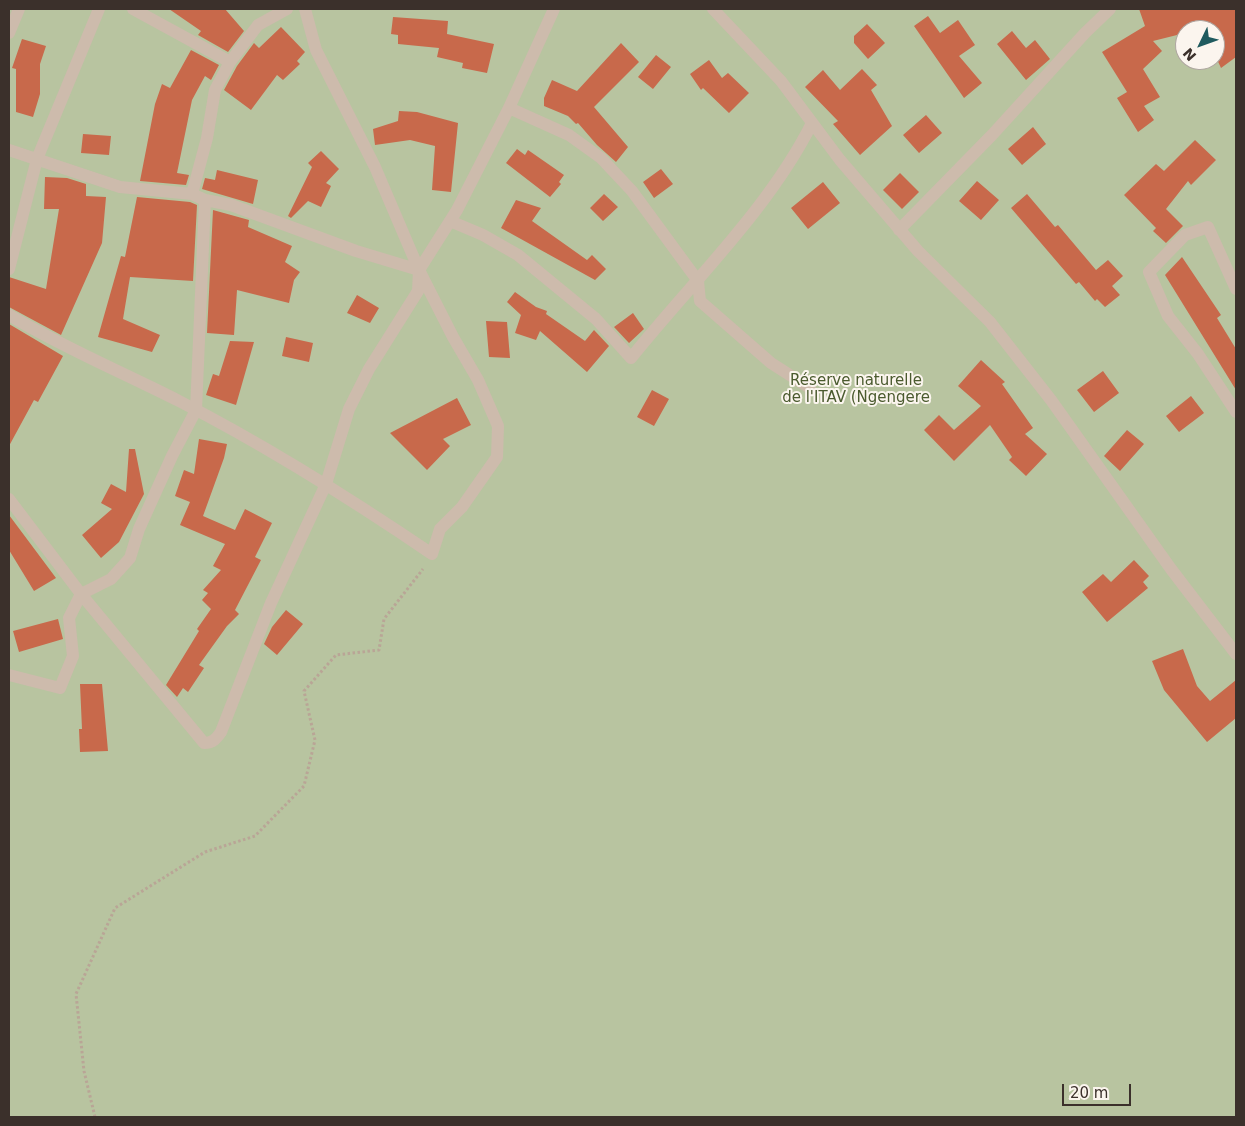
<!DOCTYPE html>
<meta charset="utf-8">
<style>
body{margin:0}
#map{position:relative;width:1245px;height:1126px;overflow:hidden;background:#f4ebe1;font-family:"DejaVu Sans",sans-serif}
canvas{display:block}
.frame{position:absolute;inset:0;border:10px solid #3b302b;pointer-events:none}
.north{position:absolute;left:1175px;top:20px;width:50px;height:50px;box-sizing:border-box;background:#fbf5ee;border:1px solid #aea6a0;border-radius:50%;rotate:228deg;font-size:14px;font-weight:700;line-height:20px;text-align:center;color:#3b302b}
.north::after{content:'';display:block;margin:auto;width:18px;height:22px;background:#1f5a5e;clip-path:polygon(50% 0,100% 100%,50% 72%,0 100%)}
.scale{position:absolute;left:1062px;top:1084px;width:69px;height:22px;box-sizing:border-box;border:2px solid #3b302b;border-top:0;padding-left:6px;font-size:15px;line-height:18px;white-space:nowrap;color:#3b302b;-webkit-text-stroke:4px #fbf5ee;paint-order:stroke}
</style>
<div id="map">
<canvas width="1245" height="1126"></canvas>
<div class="frame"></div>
<div class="north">N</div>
<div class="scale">20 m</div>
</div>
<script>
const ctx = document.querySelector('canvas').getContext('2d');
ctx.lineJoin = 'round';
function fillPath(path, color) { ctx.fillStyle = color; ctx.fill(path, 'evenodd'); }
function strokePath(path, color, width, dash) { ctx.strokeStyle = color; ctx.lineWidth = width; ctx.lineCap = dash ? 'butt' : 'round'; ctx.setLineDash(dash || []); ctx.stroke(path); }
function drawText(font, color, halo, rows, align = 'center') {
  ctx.font = font + ' "DejaVu Sans",sans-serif'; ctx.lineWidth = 4; ctx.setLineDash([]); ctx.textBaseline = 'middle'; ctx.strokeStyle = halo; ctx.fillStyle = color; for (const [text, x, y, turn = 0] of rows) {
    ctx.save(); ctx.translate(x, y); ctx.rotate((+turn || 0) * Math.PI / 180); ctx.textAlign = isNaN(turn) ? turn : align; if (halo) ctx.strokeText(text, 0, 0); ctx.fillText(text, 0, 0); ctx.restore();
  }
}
fillPath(new Path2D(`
 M9,9H1236V1117H9ZM1185,30H1215V60H1185Z`), '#b8c4a0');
fillPath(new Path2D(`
 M169,9H225L244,31L228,52L198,35L201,31Z
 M1139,9H1236V57L1221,68L1215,55V25L1196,30H1185V33L1153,41L1162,51L1143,69L1160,97L1144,106L1154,120L1138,132L1117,98L1127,92L1102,52L1145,26Z
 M928,16L940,33L958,20L975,45L959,56L982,83L964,98L914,26Z
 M393,17L448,21L447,34L494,44L487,73L462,68L463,63L437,57L439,48L398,44V35L391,34Z
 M867,24L885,43L868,59L854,43V36Z
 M281,27L305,52L297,61L300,64L283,80L277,75L251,110L224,90L237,66L254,43L259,48Z
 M1012,31L1026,48L1035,40L1050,59L1026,80L997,44Z
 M22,39L46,46L40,64V94L33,117L16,112V69L12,68Z
 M621,43L639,62L594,107L628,147L616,162L597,145L578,123L576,124L568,116L544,106V98L552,80L577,91Z
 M191,50L219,65L211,80L205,76L192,100L177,173L189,175L186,185L140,181L155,104L162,84L170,88Z
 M656,55L671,67L653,89L638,77Z
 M709,60L722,78L728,73L749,93L729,113L703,88L701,90L690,74Z
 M862,69L877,85L871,90L892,126L860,155L833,124L838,121L805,87L823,70L840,90Z
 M399,111L417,112L458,123L451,192L432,190L435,146L410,140L375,145L373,129L398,121Z
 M926,115L942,133L919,153L903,135Z
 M1033,127L1046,144L1022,165L1008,149Z
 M83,134L111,136L109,155L81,153Z
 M1195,140L1216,160L1191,185L1188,181L1166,209L1183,226L1166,243L1153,231L1156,228L1124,195L1156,164L1164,171Z
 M517,149L525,155L528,150L564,175L559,182L561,184L550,197L506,163Z
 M321,151L339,169L326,183L331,186L321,207L308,201L291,218L288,216L312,167L308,163Z
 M661,169L673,184L654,198L643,182Z
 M217,170L258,180L253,204L202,189L205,178L215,180Z
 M900,173L919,192L902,209L883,190Z
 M45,177L67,178L86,184V196L106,197L102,243L61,335L9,307V277L46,289L59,209H44Z
 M977,181L999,200L981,220L959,201Z
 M823,182L840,203L808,229L791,208Z
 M604,194L618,207L603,221L590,208Z
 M1027,194L1055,227L1058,225L1096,270L1108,260L1123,276L1112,286L1120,295L1105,307L1097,299L1095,301L1079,282L1076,284L1011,208Z
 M137,197L190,202L197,205L193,281L130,277L123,319L160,335L152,352L98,337L121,256L125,257Z
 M516,200L541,208L532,221L587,260L592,255L606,269L595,280L501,228Z
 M213,210L249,220L248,227L292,246L285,262L300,272L294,280L289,303L237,290L234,335L207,333Z
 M1182,257L1221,315L1217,318L1236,349V390L1165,275Z
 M515,292L536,307L547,311L546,314L585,341L594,330L609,346L587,372L540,331L536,340L515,333L521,315L507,302Z
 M357,295L379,308L370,323L347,313Z
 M633,313L644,329L629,343L614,327Z
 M486,321L507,322L510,358L489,357Z
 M9,324L63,356L38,402L34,400L9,446Z
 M286,337L313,343L309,362L282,356Z
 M230,341L254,342L236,405L206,395L213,374L219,376Z
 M981,360L1005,382L1002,384L1033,428L1025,434L1047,454L1026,476L1009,460L1012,457L990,425L954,461L924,430L939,415L954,430L981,406L958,386Z
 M1103,371L1119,393L1094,412L1077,390Z
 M652,390L669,399L654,426L637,417Z
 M1191,396L1204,413L1179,432L1166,416Z
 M457,398L471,425L443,439L450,446L427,470L390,433Z
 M1127,430L1144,444L1120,471L1104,456Z
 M199,439L227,444L224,458L203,516L235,530L245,509L272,523L255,557L261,560L235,610L239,614L227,626L199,665L204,668L188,692L183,688L177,697L166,685L199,631L197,629L211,609L202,600L208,593L203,590L221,570L213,566L225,544L180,525L190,502L175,496L184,470L194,474Z
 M129,449H135L144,494L119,542L101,558L82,535L112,509L101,503L111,484L126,492Z
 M9,515L56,578L34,591L9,550Z
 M1134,560L1149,576L1143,582L1148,588L1107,622L1082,592L1103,574L1111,582Z
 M286,610L303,624L277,655L264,644L272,627Z
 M58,619L63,639L19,652L13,631Z
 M1183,649L1197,686L1210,701L1236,680V718L1207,742L1164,690L1152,661Z
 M80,684H102L108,751L80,752L79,729H82Z`), '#c8694b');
strokePath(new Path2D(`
 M95,1117L84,1071L76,994L115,908L205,852L255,836L304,786L315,740L304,691L336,655L379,650L384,619L423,569`), '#b9a596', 3, [2.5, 2.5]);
strokePath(new Path2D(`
 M133,9L230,62
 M713,9L781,81L840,160L918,251L990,322L1051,400L1171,569L1236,654
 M9,33L19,9
 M509,108L569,135L601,158L632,191L698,281L700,301L771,363L810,388
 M9,150L120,187L192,194L205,200L231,205L356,251L419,270
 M192,194L207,138L215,90L230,62L258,25L287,9
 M450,221L483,235L518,255L596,319L631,358C691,283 769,209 812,123
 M899,230L992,135L1085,33L1110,9
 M9,269L37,159L99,9
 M1236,289L1208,227L1185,235L1149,272L1168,316L1198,354L1236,412
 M9,315C64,348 122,372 179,401C267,446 351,499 432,554L440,529L462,507L497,457L498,426L478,380L453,337L419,270L375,167L316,50L305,9
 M9,499L81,594L204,743C213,743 216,739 221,732L271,603L326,484L349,409L369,369L418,291L419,270L457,210L509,108L554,9
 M9,675L60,688L73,656L69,618L81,594L111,579L130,558L139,529L172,456L196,410L205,200`), '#cdbbac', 12);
drawText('15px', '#4a5a2e', '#fbf5ee', [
 ["Réserve naturelle",856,381],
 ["de l'ITAV (Ngengere",856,398]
]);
</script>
